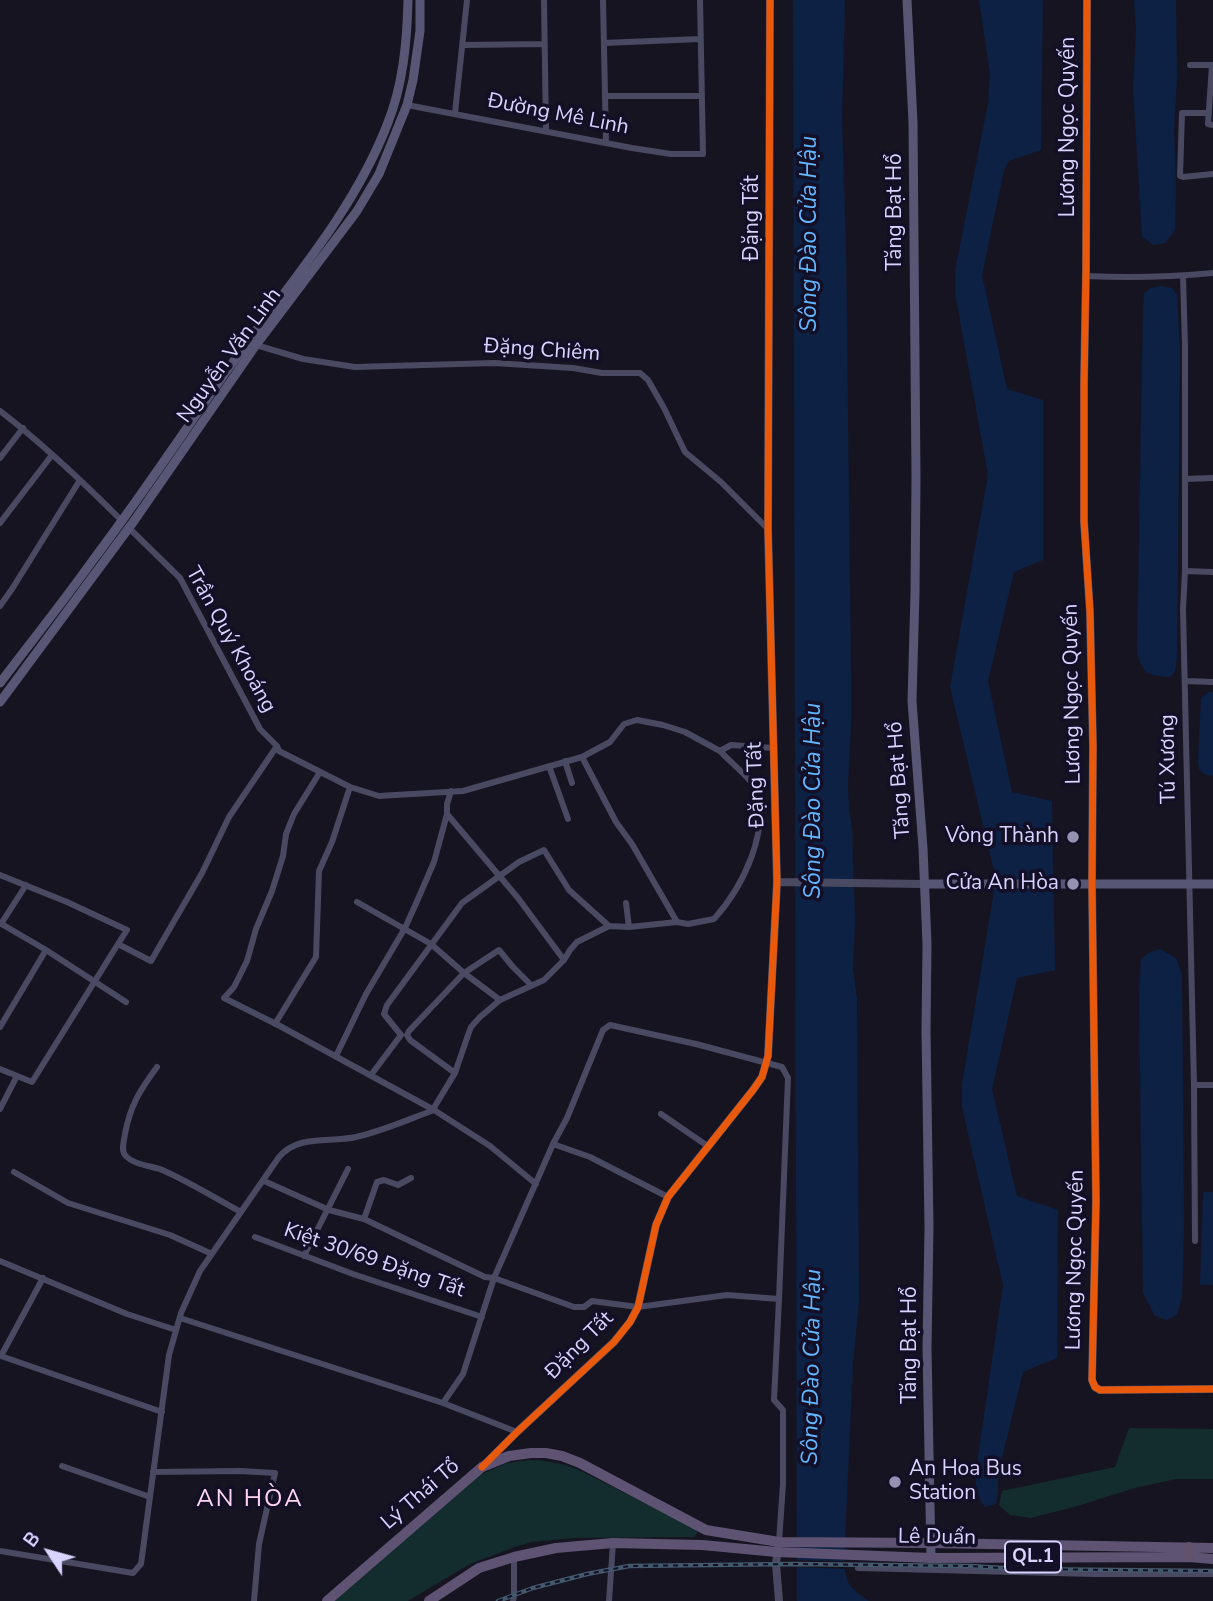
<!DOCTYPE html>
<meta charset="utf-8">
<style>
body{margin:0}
#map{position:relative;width:1213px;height:1601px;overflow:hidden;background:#161421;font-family:"Nunito Sans",sans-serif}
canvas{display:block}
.north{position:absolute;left:14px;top:1517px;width:70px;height:70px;-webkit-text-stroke:5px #130f26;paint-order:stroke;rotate:306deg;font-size:19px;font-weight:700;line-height:28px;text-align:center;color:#d9d4ff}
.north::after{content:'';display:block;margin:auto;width:24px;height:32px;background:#d9d4ff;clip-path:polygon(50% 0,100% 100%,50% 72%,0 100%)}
</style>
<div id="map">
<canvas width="1213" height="1601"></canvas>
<div class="north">B</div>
</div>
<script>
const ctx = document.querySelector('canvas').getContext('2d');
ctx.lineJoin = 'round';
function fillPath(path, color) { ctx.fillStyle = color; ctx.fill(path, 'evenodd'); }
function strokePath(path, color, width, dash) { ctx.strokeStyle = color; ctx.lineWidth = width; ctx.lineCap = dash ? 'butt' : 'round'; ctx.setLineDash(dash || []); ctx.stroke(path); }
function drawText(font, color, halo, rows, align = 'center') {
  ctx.font = font + ' "Nunito Sans",sans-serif'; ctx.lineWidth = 7; ctx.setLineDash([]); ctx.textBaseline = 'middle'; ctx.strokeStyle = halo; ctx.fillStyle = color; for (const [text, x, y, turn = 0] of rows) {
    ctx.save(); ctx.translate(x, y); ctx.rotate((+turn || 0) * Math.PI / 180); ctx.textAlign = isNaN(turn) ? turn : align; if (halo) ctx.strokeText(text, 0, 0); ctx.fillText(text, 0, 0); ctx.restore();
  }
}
fillPath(new Path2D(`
 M1129,1428L1213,1429V1479H1176L1135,1488L1074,1507L1031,1518L1010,1515L999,1505L1002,1491L1115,1467Z
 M527,1460C545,1460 560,1463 577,1469L696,1529L697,1533L695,1537L575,1538L532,1542L515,1547L470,1564L408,1601H333L480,1475L507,1463Z`), '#132c2d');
fillPath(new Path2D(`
 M793,0H845L842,119L846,245L851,671V726L848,784L849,810L852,828L855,920L853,969L857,998L859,1302L853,1364L844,1562C846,1585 850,1588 869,1601H797Z
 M979,0H1043L1041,150L1009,161L1004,170L982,275L1007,389L1043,400V560L1014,572L988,681L1012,792L1052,801L1055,970L1017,978L992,1089L1017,1196L1058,1210L1057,1358L1023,1372L998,1474V1492L996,1504L985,1507C976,1496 975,1485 976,1471L1003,1285L962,1107V1084L993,897L994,871L950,687L988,475L955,293V271L988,103L990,74Z
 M1134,0H1176L1177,78L1174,129L1176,185L1175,230L1165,243L1153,245L1142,236L1133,89L1136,31Z
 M1160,286L1172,288L1177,295L1180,350L1177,657L1175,672L1170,677C1148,675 1144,676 1137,653L1143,307L1144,293L1151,288Z
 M1209,692H1213V776L1206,775L1199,769L1198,760L1201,698Z
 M1160,949L1176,958L1182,974L1184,1227L1182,1298L1177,1315L1167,1320L1155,1316L1143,1293L1139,998L1141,959L1148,953Z
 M1203,1192H1213V1285H1200Z`), '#0d2144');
fillPath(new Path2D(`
 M795,1560L847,1561L848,1569L794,1567Z`), '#161421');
strokePath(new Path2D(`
 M544,0L546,131
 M603,0L606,142
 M604,43L700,39
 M463,45L544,44
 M1190,65H1213
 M1212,65L1208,124L1213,125
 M605,96H702
 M407,105L632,148L671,154H703L700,0
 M455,113L467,0
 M1209,113H1182L1180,176L1183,177L1213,174
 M1086,276C1128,278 1171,277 1213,273
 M1183,276L1185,346V571L1183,609L1194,1085L1195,1241
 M252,345H256L303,359L355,367L494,363L573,368L602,373H640L648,380L664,408L685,452L721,482L768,529
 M0,411C43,444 83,482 122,521
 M0,458L23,428
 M1185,479L1213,478
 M0,523L52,455
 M129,528L180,578L260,729L277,746L279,751L350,787L379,796L463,791L582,757L610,742L624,724L637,720L663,725L685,732L720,751L731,745L773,748
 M1185,571L1213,572
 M0,606L12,589L80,480
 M1186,681L1213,682
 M582,757L616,822L632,844L677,922
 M565,761L572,783
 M549,766L568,819
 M320,772L294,814L286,834L283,856L272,891L256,929L247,961L234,987L224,998L278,1025L434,1110L490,1146L536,1184
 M447,814L518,898L564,960
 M0,875L67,902L127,930L118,944L151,961L202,873L229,817L277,746
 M357,902L431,944L464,973L500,1000
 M626,903L629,927
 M0,923L46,950L126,1002
 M1,924L26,885
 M275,1024L316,957L319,871L332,842L350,787
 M0,1027L46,950
 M336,1056L366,994L405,928L418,899L434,862L447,814V804L451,791
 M157,1067C140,1090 130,1106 125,1134C124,1141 121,1150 125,1155C132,1164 150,1166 160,1169C188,1181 215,1198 241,1212
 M0,1069L32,1082L118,944
 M455,1073L410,1040L407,1035L409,1031L464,973L499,950L513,967L531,985
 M371,1075L401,1035L384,1014L387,1005L462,903L519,862L544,850L569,890L609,926
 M1194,1085H1213
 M0,1109L17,1076
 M661,1114L709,1147
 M553,1144L590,1157L668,1197
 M14,1172L68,1203L170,1235L212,1254
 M264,1181L329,1210L364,1219L485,1277L494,1278L574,1307H584L592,1301L638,1307L727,1295L779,1299
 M364,1219L377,1182L384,1180L398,1185L411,1178
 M255,1237L353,1274L482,1317
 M304,1256L348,1169
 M0,1261L127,1314L176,1330
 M43,1278L1,1356L162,1412
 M180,1318L443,1403L517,1432
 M443,1403L463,1374L494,1278L553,1144L567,1118L603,1030L610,1025L696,1044L782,1067L788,1078L779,1299L774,1400L783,1410V1484L779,1542
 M62,1466L150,1497
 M153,1472L240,1471L275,1473L259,1544L254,1601
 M0,1551L133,1573L141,1564L169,1355L181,1313L200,1271L279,1157C299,1134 329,1143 356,1137C383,1131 409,1119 434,1110L435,1106L455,1073L468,1035L471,1027L480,1017L500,1000L544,980L564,960L570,950L577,942L609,926L629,927L677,922L688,924L714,919C742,888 773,828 754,786C749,777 728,760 720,751
 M858,1568L1094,1574H1213
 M513,1601L514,1595V1557
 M609,1601L613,1543`), '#4a4962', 6);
strokePath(new Path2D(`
 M1087,0L1086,270L1084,384V521L1090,612L1093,746L1092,883L1096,1201L1092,1380L1095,1387L1100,1390L1213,1389
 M777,882L925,884
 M484,1465L517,1432L614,1342L630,1322L638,1307L656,1225L668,1197L753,1090L762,1077L768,1056L777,882L768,529L770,0
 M778,1548L776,1564L779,1601`), '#4a4962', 8);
strokePath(new Path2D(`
 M907,0L913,122L916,477L915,593L912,701L923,848L927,944L926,1031L929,1227L927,1348L931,1558
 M0,683C31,642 63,602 93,560C140,498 183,433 228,369C284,289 351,217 387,125C403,86 407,42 408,0
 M0,702L134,521L256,345L357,211L379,174L407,105L413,80L420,31V0
 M925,884H1213`), '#575674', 9);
strokePath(new Path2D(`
 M327,1601L482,1467L509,1456L531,1453H546L562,1456L580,1463L706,1530L779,1542L931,1543L1213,1548
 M429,1601L479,1568L514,1557L556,1548L613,1543L702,1545L777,1552L931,1558L1189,1557L1213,1559`), '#5e5373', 10);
strokePath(new Path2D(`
 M1189,1547V1557`), '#62526e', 10);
const rail = new Path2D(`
 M498,1601L533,1588L587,1574L629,1566L792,1564L971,1566L1018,1569L1213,1571`);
strokePath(rail, '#43596b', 4.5);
strokePath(rail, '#130f26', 2, [5]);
strokePath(new Path2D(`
 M1087,0L1086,270L1084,384V521L1090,612L1093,746L1092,883L1096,1201L1092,1380L1095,1387L1100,1390L1213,1389
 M482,1467L517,1432L614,1342L630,1322L638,1307L656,1225L668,1197L753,1090L762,1077L768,1056L777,882L768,529L770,0`), '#e8590c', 7);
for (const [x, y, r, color] of [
 [1073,837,7,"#9591b1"],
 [1073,884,7,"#9591b1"],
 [895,1482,7,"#9591b1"]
]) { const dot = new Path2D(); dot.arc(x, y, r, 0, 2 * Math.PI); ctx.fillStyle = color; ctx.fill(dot); strokePath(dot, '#130f26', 2.5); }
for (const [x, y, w] of [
 [1033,1557,56]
]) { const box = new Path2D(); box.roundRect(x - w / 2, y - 15.5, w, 31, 5); ctx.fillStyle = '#130f26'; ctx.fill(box); strokePath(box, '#d9d4ff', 2); }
drawText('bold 19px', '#d9d4ff', null, [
 ["QL.1",1033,1557]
]);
drawText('21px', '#d9d4ff', '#130f26', [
 ["Đường Mê Linh",558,115,11],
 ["Lương Ngọc Quyến",1069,127,-90],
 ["Tăng Bạt Hổ",896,212,-90],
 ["Đặng Tất",753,218,-90],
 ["Đặng Chiêm",542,351,4],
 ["Nguyễn Văn Linh",230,356,-54],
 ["Trần Quý Khoáng",230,640,61],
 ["Lương Ngọc Quyến",1073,694,-91],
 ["Tú Xương",1169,759,-91],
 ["Tăng Bạt Hổ",900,780,-94],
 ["Đặng Tất",757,785,-92],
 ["Lương Ngọc Quyến",1076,1260,-89],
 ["Kiệt 30/69 Đặng Tất",374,1261,19],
 ["Tăng Bạt Hổ",911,1345,-90],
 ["Đặng Tất",580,1346,-45],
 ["Lý Thái Tổ",421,1495,-41],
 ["Lê Duẩn",937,1538,1]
]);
drawText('21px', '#d9d4ff', '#130f26', [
 ["Vòng Thành",1059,837],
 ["Cửa An Hòa",1059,884],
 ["An Hoa Bus",909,1470,"left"],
 ["Station",909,1494,"left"]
], 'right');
drawText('italic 23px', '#62b6ff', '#130f26', [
 ["Sông Đào Cửa Hậu",810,234,-90],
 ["Sông Đào Cửa Hậu",814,801,-90],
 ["Sông Đào Cửa Hậu",813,1367,-89]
]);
ctx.letterSpacing = '2px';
drawText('24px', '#ffd6f0', '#130f26', [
 ["AN HÒA",250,1500]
]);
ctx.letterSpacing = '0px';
</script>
